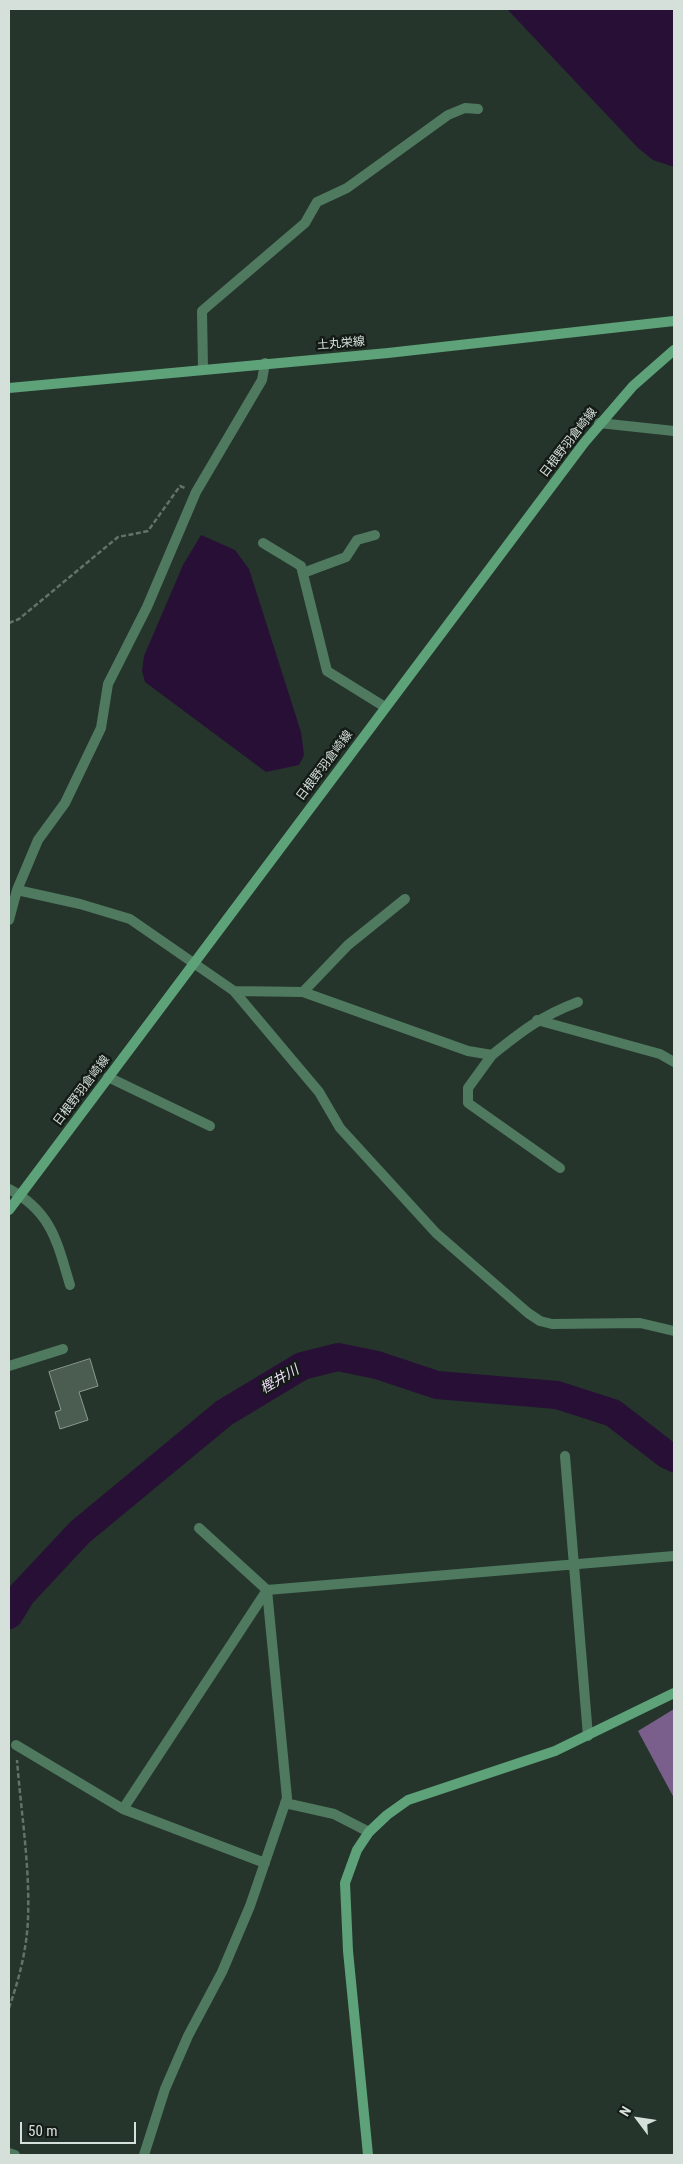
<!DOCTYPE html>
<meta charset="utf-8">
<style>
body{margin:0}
#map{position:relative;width:683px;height:2164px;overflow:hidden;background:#25352b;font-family:"Roboto Condensed",sans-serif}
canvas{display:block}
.frame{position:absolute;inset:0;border:10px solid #d6e0da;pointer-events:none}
.north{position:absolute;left:613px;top:2094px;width:50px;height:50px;-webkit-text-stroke:4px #141b16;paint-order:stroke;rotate:301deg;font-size:14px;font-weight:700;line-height:20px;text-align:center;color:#d6e0da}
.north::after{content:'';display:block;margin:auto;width:18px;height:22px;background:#d6e0da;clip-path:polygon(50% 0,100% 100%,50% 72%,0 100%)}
.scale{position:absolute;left:20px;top:2122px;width:116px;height:22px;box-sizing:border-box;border:2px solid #d6e0da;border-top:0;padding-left:6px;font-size:15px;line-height:18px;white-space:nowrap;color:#d6e0da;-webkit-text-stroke:4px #141b16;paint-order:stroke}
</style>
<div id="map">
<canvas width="683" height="2164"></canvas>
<div class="frame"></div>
<div class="north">N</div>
<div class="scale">50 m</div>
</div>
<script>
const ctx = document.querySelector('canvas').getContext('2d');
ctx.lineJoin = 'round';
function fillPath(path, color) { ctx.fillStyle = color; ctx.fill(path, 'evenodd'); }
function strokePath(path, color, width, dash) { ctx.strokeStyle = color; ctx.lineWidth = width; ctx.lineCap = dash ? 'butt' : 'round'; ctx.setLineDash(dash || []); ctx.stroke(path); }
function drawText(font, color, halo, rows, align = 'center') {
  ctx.font = font + ' "Roboto Condensed","Noto Sans JP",sans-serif'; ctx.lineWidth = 5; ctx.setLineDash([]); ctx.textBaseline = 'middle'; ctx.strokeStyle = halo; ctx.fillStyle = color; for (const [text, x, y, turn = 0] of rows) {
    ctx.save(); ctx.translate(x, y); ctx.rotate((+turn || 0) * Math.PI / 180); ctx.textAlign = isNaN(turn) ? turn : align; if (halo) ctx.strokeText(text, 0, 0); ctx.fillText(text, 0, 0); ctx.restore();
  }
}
fillPath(new Path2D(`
 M674,1709V1798L638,1731Z`), '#7a5f8d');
fillPath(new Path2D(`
 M507,9H674V167L653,160L638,148Z
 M201,535L235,550L249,569L301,732L304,755L299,765L266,772L145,682L142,671L144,656L183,565Z`), '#280f36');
strokePath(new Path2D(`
 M9,1615L22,1594L80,1532L224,1413L302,1366L338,1357L377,1365L437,1385L557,1395L613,1413L666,1454L674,1458`), '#280f36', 28);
const building = new Path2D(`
 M90,1359L98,1386L79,1392L88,1420L60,1429L55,1412L61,1410L49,1372Z`);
fillPath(building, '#4b5d51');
strokePath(building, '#889b8e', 1);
strokePath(new Path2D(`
 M9,623L19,619L118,537L148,531L180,486L185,488
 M9,2008C19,1979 27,1949 28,1918C30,1866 21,1812 17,1760`), '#647269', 2.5, [5, 2.5]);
strokePath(new Path2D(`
 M203,369L202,311L305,223L317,202L347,188L448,115L465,108L478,109
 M599,423L674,431
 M263,543L301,566L327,671L385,707
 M303,573L346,557L357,540L375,535
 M17,890L80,904L130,919L234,991L303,992L348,945L405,899
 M9,920L17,890L38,840L65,803L101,728L108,684L147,607L196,492L262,380L265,363
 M234,991L319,1092L340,1128L436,1233L528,1313L540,1321L552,1324L640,1323L674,1331
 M303,992L468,1051L492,1055C522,1031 541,1016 578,1002
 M537,1020L660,1054L674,1062
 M492,1055L468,1088V1103L560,1168
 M108,1077L210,1126
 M9,1189C52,1212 57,1242 70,1285
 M9,1366L63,1349
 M565,1456L588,1736
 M16,1745L123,1809L265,1863
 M285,1803L334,1814L369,1832
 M123,1809L267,1590L674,1556
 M9,2153L15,2155
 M144,2155L165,2089L188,2036L222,1972L250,1906L287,1798L267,1590L199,1528`), '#507a60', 10);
strokePath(new Path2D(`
 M9,388L388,353L674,321
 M9,1210L584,443L633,386L674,350
 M368,2155L348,1951L345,1883L357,1850L369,1832L387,1815L408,1800L555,1751L674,1693`), '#5ea27a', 10);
drawText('12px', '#d6e0da', '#141b16', [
 ["土丸栄線",341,344,-5],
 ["日根野羽倉崎線",569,443,-52],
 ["日根野羽倉崎線",325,766,-53],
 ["日根野羽倉崎線",82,1091,-53]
]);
drawText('italic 14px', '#eeddfa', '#141b16', [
 ["樫井川",280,1380,-31]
]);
</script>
